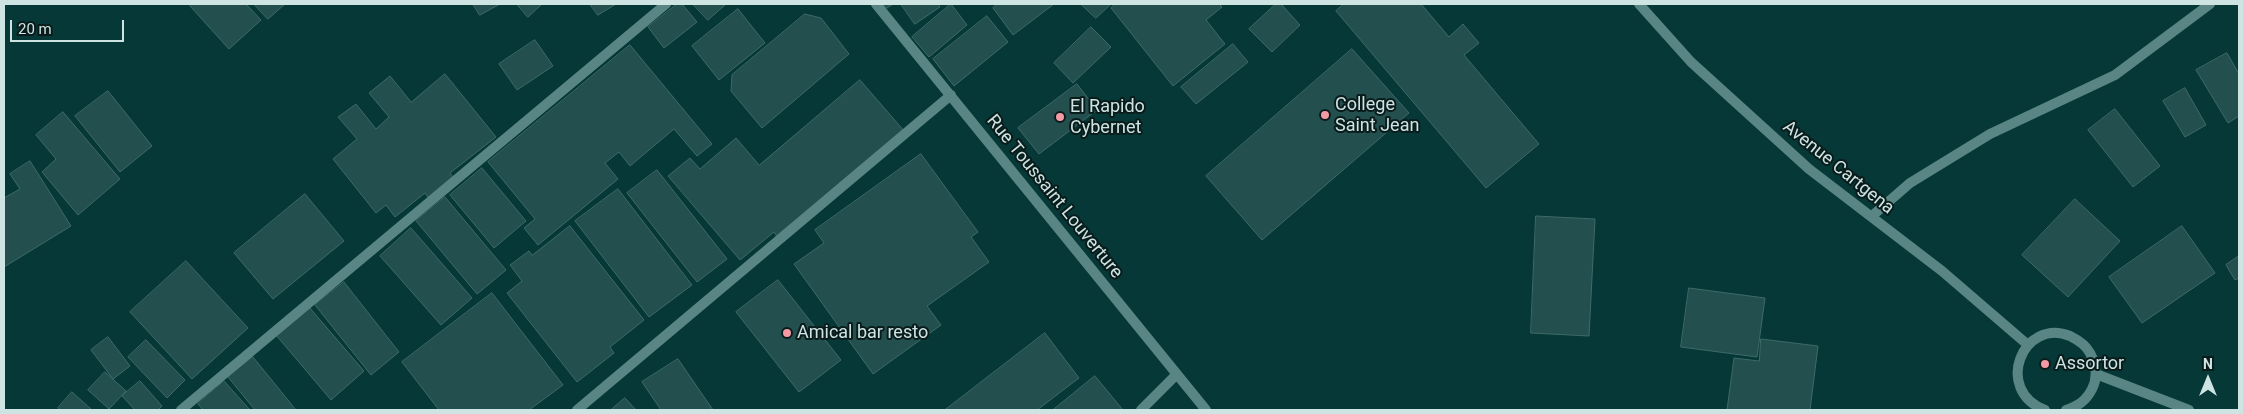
<!DOCTYPE html>
<style>
body{margin:0}
#map{position:relative;width:2243px;height:414px;overflow:hidden;background:#063837;font-family:Roboto,sans-serif}
canvas{display:block}
.frame{position:absolute;inset:0;border:5px solid #cde4e3;pointer-events:none}
.north{position:absolute;left:2183px;top:354px;width:50px;height:50px;-webkit-text-stroke:4px #091c1b;paint-order:stroke;rotate:0deg;font-size:14px;font-weight:700;line-height:20px;text-align:center;color:#cde4e3}
.north::after{content:'';display:block;margin:auto;width:18px;height:22px;background:#cde4e3;clip-path:polygon(50% 0,100% 100%,50% 72%,0 100%)}
.scale{position:absolute;left:10px;top:20px;width:114px;height:22px;box-sizing:border-box;border:2px solid #cde4e3;border-top:0;padding-left:6px;font-size:15px;line-height:18px;white-space:nowrap;color:#cde4e3;-webkit-text-stroke:4px #091c1b;paint-order:stroke}
</style>
<div id="map">
<canvas width="2243" height="414"></canvas>
<div class="frame"></div>
<div class="north">N</div>
<div class="scale">20 m</div>
</div>
<script>
const ctx = document.querySelector('canvas').getContext('2d');
ctx.lineJoin = 'round';
function fillPath(path, color) { ctx.fillStyle = color; ctx.fill(path, 'evenodd'); }
function strokePath(path, color, width, dash) { ctx.strokeStyle = color; ctx.lineWidth = width; ctx.lineCap = dash ? 'butt' : 'round'; ctx.setLineDash(dash || []); ctx.stroke(path); }
function drawText(font, color, halo, rows, align = 'center') {
  ctx.font = font + ' Roboto,sans-serif'; ctx.lineWidth = 4; ctx.setLineDash([]); ctx.textBaseline = 'middle'; ctx.strokeStyle = halo; ctx.fillStyle = color; for (const [text, x, y, turn = 0] of rows) {
    ctx.save(); ctx.translate(x, y); ctx.rotate((+turn || 0) * Math.PI / 180); ctx.textAlign = isNaN(turn) ? turn : align; if (halo) ctx.strokeText(text, 0, 0); ctx.fillText(text, 0, 0); ctx.restore();
  }
}
const building = new Path2D(`
 M192,4H246L261,20L229,49L190,6Z
 M254,4H285L268,19Z
 M473,4H500L480,15Z
 M517,4H542L528,17Z
 M590,4H616L598,15Z
 M677,4H682L697,22L664,48L648,27Z
 M693,4H726L708,20Z
 M883,4H893L887,8Z
 M901,4H938L940,7L915,24Z
 M951,4L967,25L929,57L912,37Z
 M998,4H1054L1013,35L993,8Z
 M1081,4H1111L1096,18Z
 M1116,4H1219L1222,7L1206,20L1225,44L1173,86L1111,8Z
 M1276,4H1281L1300,25L1272,52L1249,29Z
 M1344,4H1421L1449,37L1463,24L1479,43L1464,55L1539,144L1486,188L1336,11Z
 M738,9L765,43L719,80L692,46Z
 M805,14L821,18L849,54L762,128L731,91L732,75Z
 M987,16L1008,42L954,86L933,59Z
 M1091,27L1111,47L1073,83L1054,63Z
 M535,40L553,66L517,90L499,64Z
 M1233,44L1248,62L1196,104L1181,87Z
 M630,45L712,144L697,156L674,129L630,166L619,152L605,163L618,179L538,245L524,228L535,219L488,162Z
 M1352,49L1409,113L1262,240L1206,176Z
 M2227,53L2239,74V116L2228,123L2196,70Z
 M445,74L496,137L450,173L455,180L430,200L425,193L395,217L386,205L376,213L333,159L357,139L338,117L356,104L376,129L389,117L369,93L390,76L411,102Z
 M860,80L905,132L778,238L774,232L740,260L668,176L690,158L700,169L736,138L759,165Z
 M1077,84L1097,110L1039,154L1018,128Z
 M2185,88L2206,125L2185,137L2163,101Z
 M108,91L152,146L120,172L75,116Z
 M2115,109L2160,166L2133,187L2088,130Z
 M63,112L120,179L78,215L42,172L56,159L36,135Z
 M921,154L978,232L971,237L989,262L927,306L941,325L873,374L794,264L824,243L815,230Z
 M30,161L71,226L4,267V198L20,189L10,174Z
 M482,168L526,221L494,248L450,195Z
 M657,170L727,259L697,282L627,193Z
 M618,189L692,285L649,317L575,221Z
 M305,194L344,241L273,299L234,253Z
 M445,197L506,270L477,294L416,221Z
 M2075,199L2120,241L2068,297L2022,255Z
 M1536,216L1595,219L1589,336L1531,333Z
 M570,226L644,320L610,347L614,353L577,382L507,293L522,281L510,265L529,251L532,255Z
 M2182,226L2215,273L2142,323L2109,277Z
 M411,228L472,298L441,325L380,256Z
 M2239,256V278L2235,280L2226,265Z
 M186,261L248,328L192,379L130,312Z
 M778,280L841,360L799,392L736,312Z
 M344,282L399,352L371,375L315,305Z
 M1689,288L1765,298L1757,357L1681,347Z
 M492,293L563,385L529,410H439L402,362Z
 M309,307L364,371L331,400L276,335Z
 M1045,333L1079,378L1037,410H945Z
 M108,337L130,366L113,379L91,350Z
 M1761,339L1818,346L1810,410H1727L1734,358L1759,361Z
 M146,340L185,380L167,398L128,357Z
 M253,357L296,410H255L228,377Z
 M678,359L713,410H661L642,382Z
 M105,372L126,391L109,409L88,390Z
 M1095,376L1123,410H1053Z
 M140,381L162,406L158,410H135L122,396Z
 M224,381L250,410H203L198,404Z
 M72,392L92,410H60L58,408Z
 M625,398L636,410H611Z`);
fillPath(building, '#23504f');
strokePath(building, '#3e6a69', 1);
strokePath(new Path2D(`
 M876,4L1206,410
 M1872,216L1910,183L1990,134L2115,75L2210,4
 M181,410L666,4
 M577,410L951,95
 M1141,410L1177,374`), '#598685', 10);
strokePath(new Path2D(`
 M1639,4L1691,62L1809,169L1942,271L2028,345
 M2096,374L2189,410
 M2045,410C1993,390 2023,317 2070,336C2078,340 2086,345 2090,353C2096,364 2098,378 2092,389C2086,401 2078,406 2066,410`), '#598685', 10);
for (const [x, y, r, color] of [
 [1325,115,5,"#f49aa5"],
 [1060,117,5,"#f49aa5"],
 [787,333,5,"#f49aa5"],
 [2045,364,5,"#f49aa5"]
]) { const dot = new Path2D(); dot.arc(x, y, r, 0, 2 * Math.PI); ctx.fillStyle = color; ctx.fill(dot); strokePath(dot, '#091c1b', 2); }
drawText('18px', '#cde4e3', '#091c1b', [
 ["College",1335,105],
 ["Saint Jean",1335,126],
 ["El Rapido",1070,107],
 ["Cybernet",1070,128],
 ["Amical bar resto",797,333],
 ["Assortor",2055,364]
], 'left');
drawText('18px', '#cde4e3', '#091c1b', [
 ["Avenue Cartgena",1838,168,39],
 ["Rue Toussaint Louverture",1054,197,51]
]);
</script>
